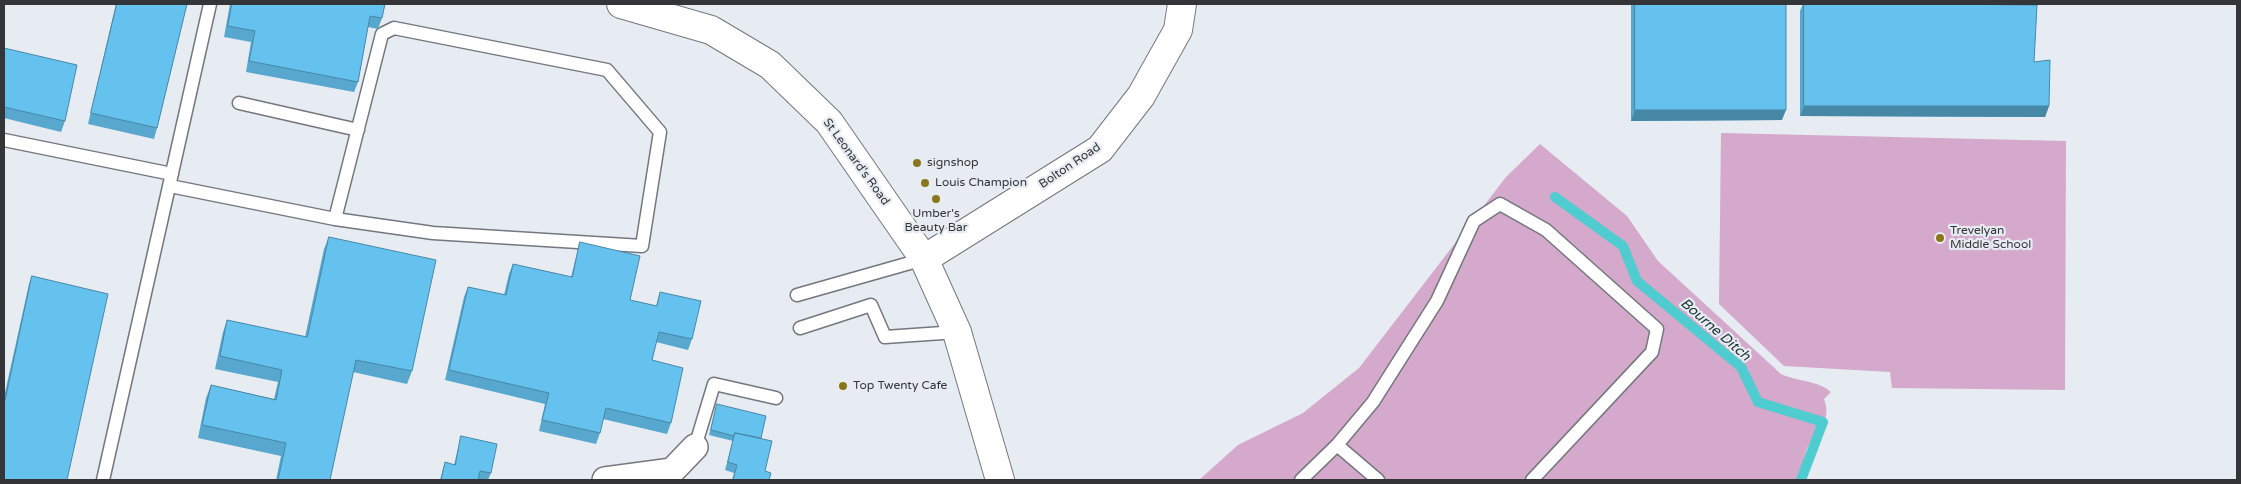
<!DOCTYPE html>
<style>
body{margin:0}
#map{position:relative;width:2241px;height:484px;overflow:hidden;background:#e7ebf2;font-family:"Varela Round",sans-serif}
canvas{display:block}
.frame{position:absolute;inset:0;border:5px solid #343538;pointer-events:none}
</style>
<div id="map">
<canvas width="2241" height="484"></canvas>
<div class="frame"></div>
</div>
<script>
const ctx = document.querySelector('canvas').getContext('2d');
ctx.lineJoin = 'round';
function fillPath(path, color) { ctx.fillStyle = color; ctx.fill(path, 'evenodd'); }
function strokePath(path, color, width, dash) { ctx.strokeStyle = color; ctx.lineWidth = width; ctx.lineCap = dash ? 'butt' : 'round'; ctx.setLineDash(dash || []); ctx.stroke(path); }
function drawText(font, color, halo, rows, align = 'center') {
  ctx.font = font + ' "Varela Round",sans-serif'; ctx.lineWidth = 4.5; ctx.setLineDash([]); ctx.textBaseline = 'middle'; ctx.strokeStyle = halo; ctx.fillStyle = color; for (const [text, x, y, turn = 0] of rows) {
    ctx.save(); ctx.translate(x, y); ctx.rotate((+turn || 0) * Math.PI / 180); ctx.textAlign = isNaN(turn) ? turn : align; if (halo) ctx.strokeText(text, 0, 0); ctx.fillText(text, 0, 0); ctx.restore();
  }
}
fillPath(new Path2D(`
 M1721,133L2066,141L2065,390L1892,388L1890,372L1784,366L1719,304Z
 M1540,144L1627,216L1658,261L1781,374C1798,382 1817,380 1831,392L1824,399C1833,422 1815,430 1807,449C1803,459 1802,470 1800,480H1199L1238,445L1303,413L1359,368L1506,177Z`), '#d4a9cb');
strokePath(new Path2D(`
 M1555,197L1623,246L1637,281L1741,367L1758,402L1823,422L1801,480`), '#4ecccf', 10);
const lane = new Path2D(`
 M239,103L358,130
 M4,140L172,174
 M170,186L335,219L382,34L394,28L607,70L660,132L642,246L433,233L335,219
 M797,295L924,259
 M800,328L871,305L885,337L957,332
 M1337,445L1378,480
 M695,447L714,384L776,398
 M103,480L210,4
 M1301,480L1337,445L1373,402L1437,301L1474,221L1500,204L1546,230L1657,329L1652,352L1532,480`);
const street = new Path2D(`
 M605,480L672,471L695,447`);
const secondary = new Path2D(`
 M621,4L711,30L770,65L829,122L924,259L957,332L1000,480
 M924,259L1100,149L1141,96L1178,30L1182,4`);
strokePath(lane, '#74777d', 15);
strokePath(street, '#74777d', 28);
strokePath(secondary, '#74777d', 30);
strokePath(lane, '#fff', 12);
strokePath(street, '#fff', 25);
strokePath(secondary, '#fff', 28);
fillPath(new Path2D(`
 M116,4H187L157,128L154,139L88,124Z
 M230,4H385L382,18L378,29L368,27L358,82L354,92L246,72L251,42L224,37Z
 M1631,4H1786L1782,120L1631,121Z
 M1803,4H1962L2034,62L2049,106L2045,117L1800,116V11Z
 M4,48L65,121L61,132L4,118Z
 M329,237L412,371L407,384L353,372L330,480H276L281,456L198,438L206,398L211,385L274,399L278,382L215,369L223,332L227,320L305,337L324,249Z
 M580,242L630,300L656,306L660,292L692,339L688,350L656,342L652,360L671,423L667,434L603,419L600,433L596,444L539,431L545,404L445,380L464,297L468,287L504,295L509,274L513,264L571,277L577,253Z
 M32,276L4,480V397L29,284Z
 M717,404L761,438L765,471L769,480H732L734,473L725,470L733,441L709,435Z
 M461,436L491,473L488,480L478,479V480H440L445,462L454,465L459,444Z`), '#57a7ce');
fillPath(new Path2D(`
 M1804,106H2049L2045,117L1800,116Z
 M1635,110H1786L1782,120L1631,121Z`), '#4788a7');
const building = new Path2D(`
 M117,4H187L157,128L91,113Z
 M232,4H385L382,18L370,16L358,82L249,61L255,31L228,26Z
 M1635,4H1786V110H1635Z
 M1804,4H1940L2037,5L2034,62L2050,60L2049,106H1804Z
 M4,48L77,65L65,121L4,107Z
 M329,237L436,260L412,371L356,360L330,480H278L286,443L202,425L211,385L276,400L282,370L220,356L227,320L307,337Z
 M580,242L640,256L630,300L657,306L660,292L701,301L692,339L659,332L652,360L683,368L671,423L606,408L600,433L542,420L549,393L449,370L468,287L506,295L513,264L572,277Z
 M32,276L108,294L67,480H4V398L5,399Z
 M717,404L766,416L761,438L735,433L734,436L711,430Z
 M735,433L772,441L765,471L771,473L769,480H733L737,465L728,462Z
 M461,436L497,444L491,473L480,471L478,480H441L445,462L455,465Z`);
fillPath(building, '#65c2ef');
strokePath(building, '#4788a7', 1);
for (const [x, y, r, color] of [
 [917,163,5,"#8a761a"],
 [925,183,5,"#8a761a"],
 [936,199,5,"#8a761a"],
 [1940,238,5,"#8a761a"],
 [843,386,5,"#8a761a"]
]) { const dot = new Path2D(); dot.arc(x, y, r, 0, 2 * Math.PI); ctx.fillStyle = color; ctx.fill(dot); strokePath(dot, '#e7ebf2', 2); }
drawText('12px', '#343538', '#e7ebf2', [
 ["St Leonard's Road",856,162,54],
 ["Bolton Road",1070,166,-34]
]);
drawText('12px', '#343538', '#e7ebf2', [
 ["signshop",927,163],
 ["Louis Champion",935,183],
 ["Umber's",936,214,"center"],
 ["Beauty Bar",936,228,"center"],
 ["Trevelyan",1950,231],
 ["Middle School",1950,245],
 ["Top Twenty Cafe",853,386]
], 'left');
drawText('italic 14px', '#1e3435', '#e7ebf2', [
 ["Bourne Ditch",1715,330,41]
]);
</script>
